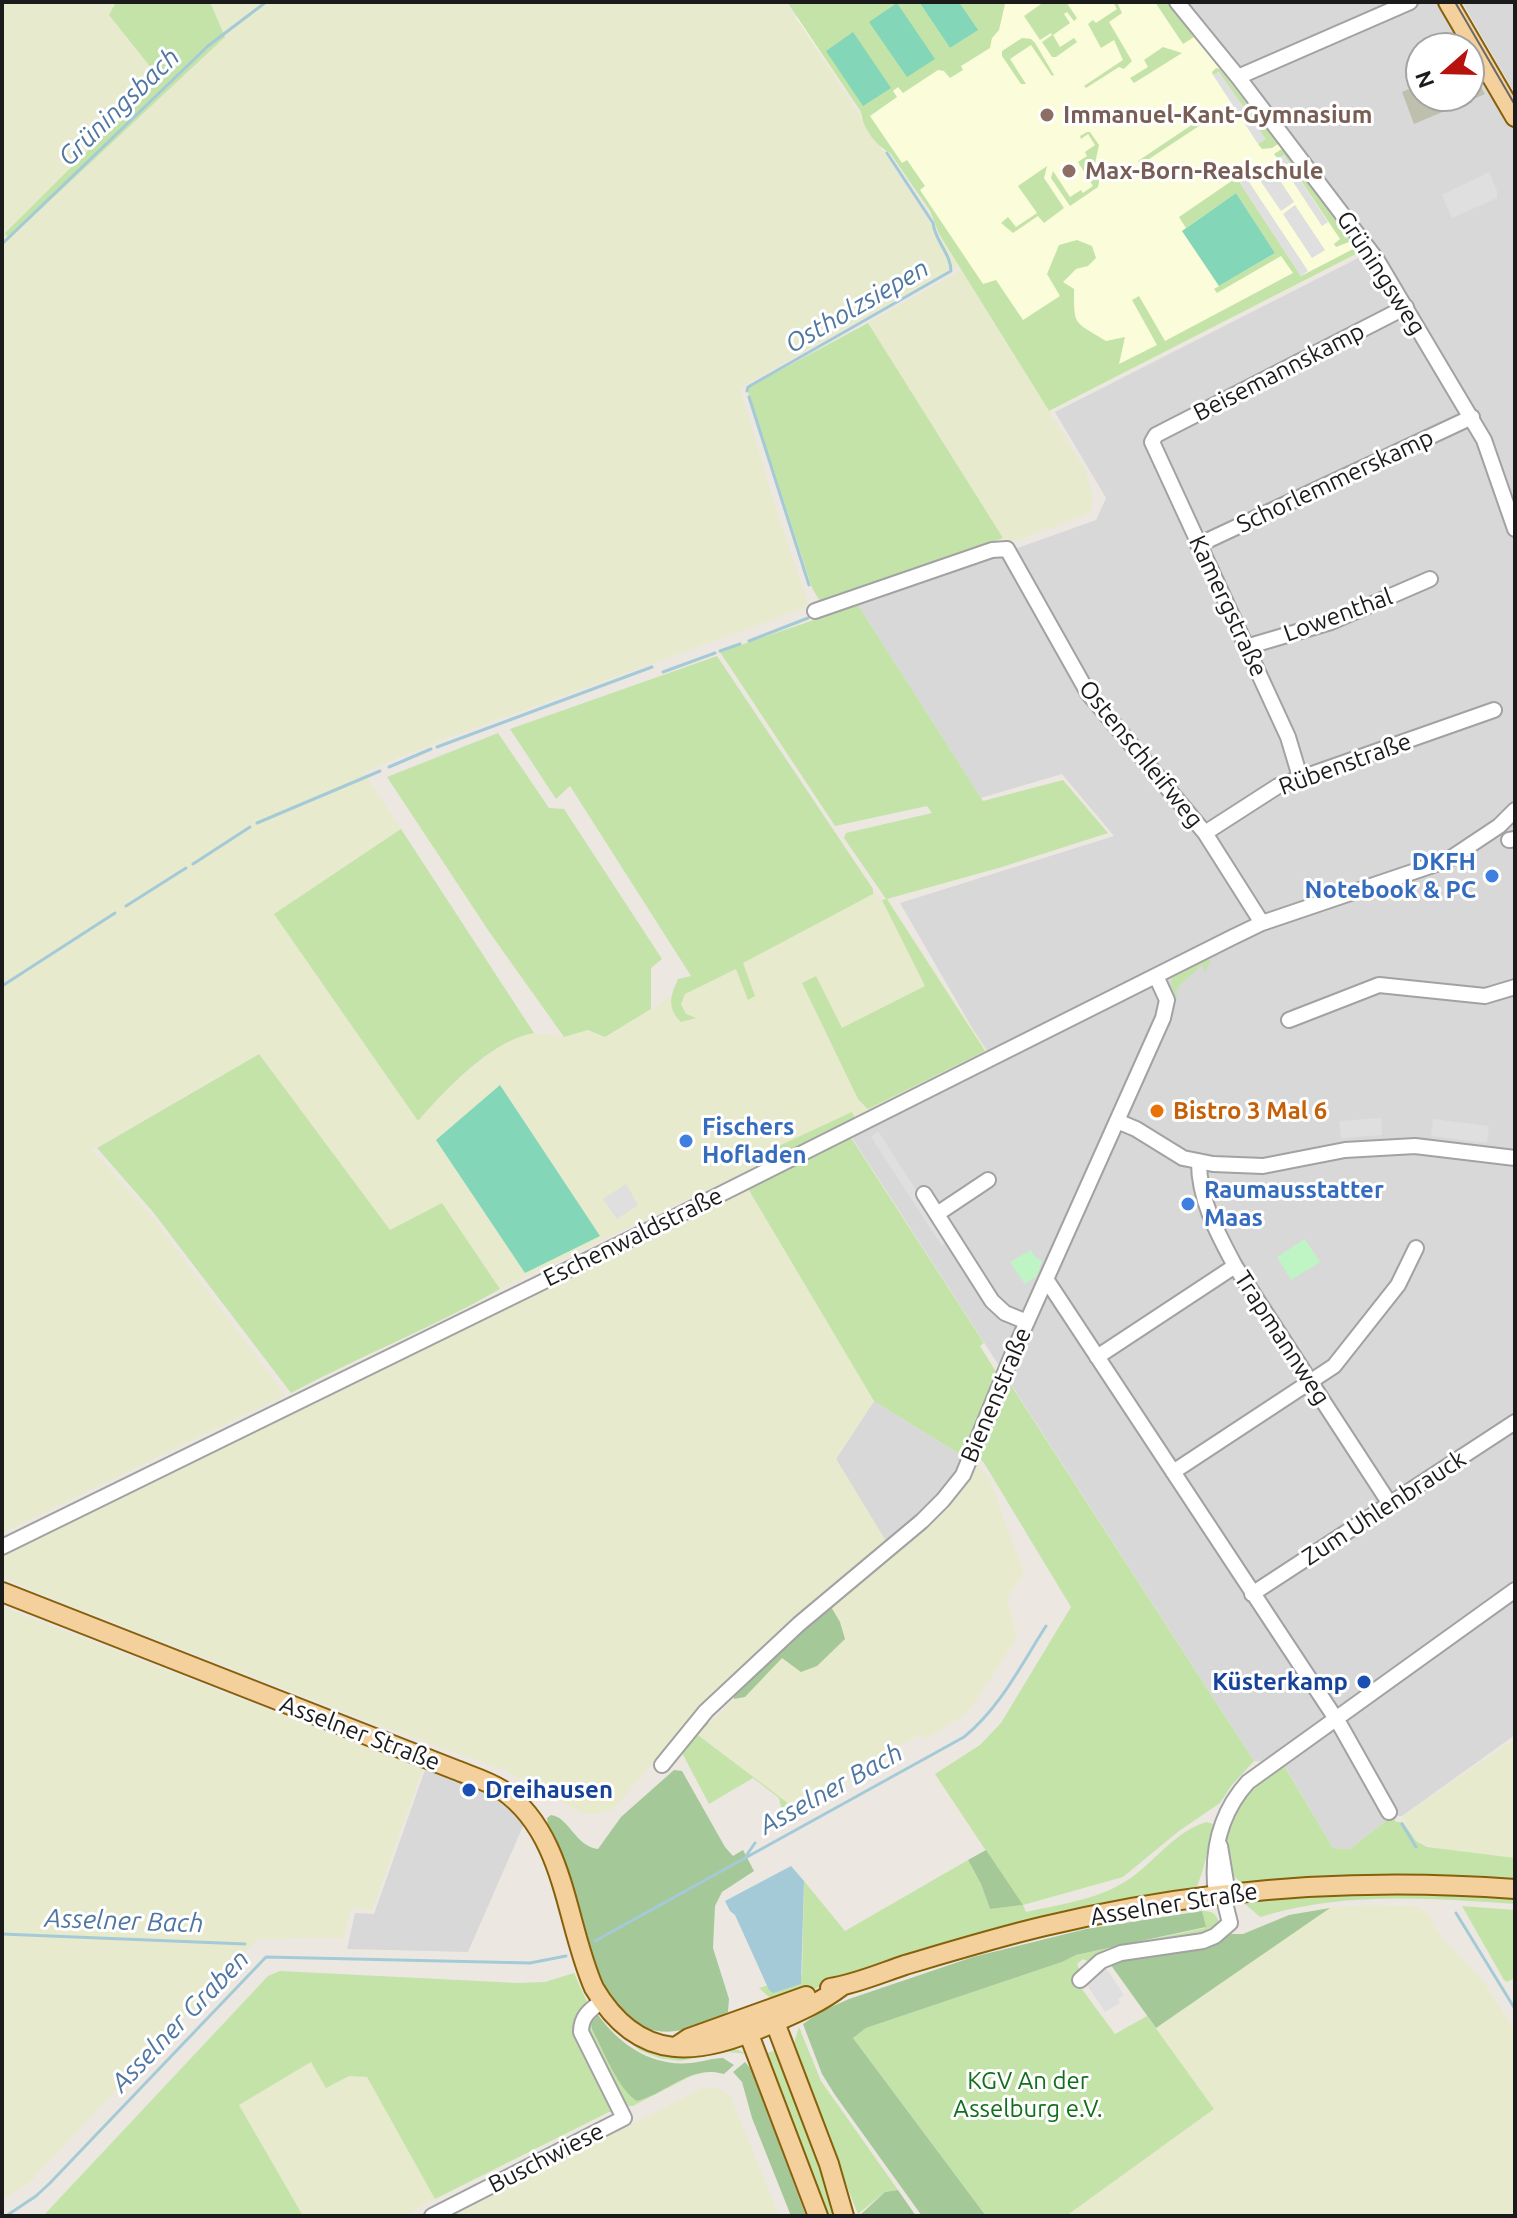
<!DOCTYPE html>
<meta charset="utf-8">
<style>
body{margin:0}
#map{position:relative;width:1517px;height:2218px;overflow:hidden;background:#ece8e1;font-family:Ubuntu,sans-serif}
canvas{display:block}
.frame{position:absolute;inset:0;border:4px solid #1b1b1b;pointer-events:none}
.north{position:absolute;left:1405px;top:32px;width:80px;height:80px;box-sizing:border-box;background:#fff;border:2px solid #a4a4a4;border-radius:50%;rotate:250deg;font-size:22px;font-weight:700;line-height:32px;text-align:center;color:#1b1b1b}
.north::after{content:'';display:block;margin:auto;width:28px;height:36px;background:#b7120e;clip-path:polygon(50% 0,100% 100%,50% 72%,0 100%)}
</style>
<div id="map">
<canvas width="1517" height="2218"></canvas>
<div class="frame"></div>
<div class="north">N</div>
</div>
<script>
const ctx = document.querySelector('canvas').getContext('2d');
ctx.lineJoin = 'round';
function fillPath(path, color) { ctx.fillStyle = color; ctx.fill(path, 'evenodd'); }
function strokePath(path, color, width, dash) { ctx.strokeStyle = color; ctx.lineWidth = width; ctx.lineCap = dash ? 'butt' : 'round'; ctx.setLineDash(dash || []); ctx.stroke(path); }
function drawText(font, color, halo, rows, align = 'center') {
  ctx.font = font + ' Ubuntu,sans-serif'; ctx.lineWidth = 6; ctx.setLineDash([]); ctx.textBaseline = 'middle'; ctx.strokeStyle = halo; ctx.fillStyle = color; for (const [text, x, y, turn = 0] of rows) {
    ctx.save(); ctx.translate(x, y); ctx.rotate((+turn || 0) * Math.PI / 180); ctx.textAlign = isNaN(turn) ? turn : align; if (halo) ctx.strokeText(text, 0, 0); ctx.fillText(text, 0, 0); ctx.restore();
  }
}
fillPath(new Path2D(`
 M1188,2H1440L1467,48H1421V96H1469V52L1515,131V1735L1402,1816H1392L1350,1849L1333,1848L1283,1763L1254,1761L849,1133L990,1059L900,903L1114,836L1062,774L981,798L858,605L1096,520L1106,498L1055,412L1366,254Z
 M1462,2H1515V94Z
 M874,1401L964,1457L945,1492L887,1543L836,1459Z
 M425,1770L484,1790L513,1811L524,1824L468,1952L347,1949L355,1913L374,1914Z`), '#d9d8d8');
fillPath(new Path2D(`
 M819,2H1167L1306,178L1360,252L1049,411L939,234L930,211L890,153L881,149L861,119V112L796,17Z`), '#fbfcd9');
fillPath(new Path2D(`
 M1469,67L1485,94L1414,124L1402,92L1421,84V96H1469Z`), '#bfbfad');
fillPath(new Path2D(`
 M2,2H116L109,15L160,79L5,233L9,239L225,37L210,2H785L958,265L740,388L780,522L808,603L805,608L444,739L364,772L401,829L275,915L418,1121L442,1093L488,1055L519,1035L534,1033L564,1037L588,1030L606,1037L671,997L678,979L692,977L873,890L882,900L886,899L988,1052L858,1118L500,1289L442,1203L390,1231L258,1054L92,1150L150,1214L285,1395L2,1533Z
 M961,270L1085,469L1092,494V510L1085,515L1012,542L1003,538L868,323Z
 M747,1187L874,1401L836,1459L887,1543L701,1706L614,1809L595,1814L582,1813L507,1771L375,1724L58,1601L2,1577V1554Z
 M974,1462L989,1478L1024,1573L1007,1598L1017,1638L975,1702L962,1717L924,1740L920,1734L793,1807L698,1734L734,1699L745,1697L782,1658L817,1666L844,1639L840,1622L830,1605Z
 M2,1607L423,1769L372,1910L351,1908L344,1938L258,1939L30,2182L2,2200Z
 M1515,1739V1858L1441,1850L1416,1841L1402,1816Z
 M1366,1905L1416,1906L1430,1915L1433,1925L1445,1941L1482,1979L1511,2025L1515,2034V2216H1066L1213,2110L1156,2028L1330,1908Z
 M311,2062L349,2076L367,2077L435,2199L404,2216H303L239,2105Z
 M704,2087L716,2088L730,2095L779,2216H453Z`), '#e7eacd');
fillPath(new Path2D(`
 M116,2H210L225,37L9,239L5,233L160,79L109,15Z
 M787,2H919L950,48L977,30L959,2L1005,4L999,30L992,38L990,48L961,66L963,70L950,78L944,71L938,70L903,93L898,87L893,91L897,97L870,116L902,163L907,160L925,186L920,190L983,284L996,280L1023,320L1060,296L1047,274L1059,245L1077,240L1092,246L1096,258L1088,266L1076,269L1063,282L1074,289C1074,327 1074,321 1106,341L1125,337L1119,364L1157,345L1132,300L1139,296L1165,341L1293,273L1281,256L1217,293L1214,289L1275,253L1236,193L1186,228L1179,217L1236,178L1234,175L1241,170L1247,179L1240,183L1301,276L1357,247L1360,252L1049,411L939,234L930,211L890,153C877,147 862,127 861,112Z
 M1044,2H1066L1077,18L1074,21L1067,12L1064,14L1070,23L1053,35L1060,47L1074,38L1077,42L1056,57H1052L1042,42L1052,35L1051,33L1040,40L1024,16Z
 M1113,2H1117L1122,13L1109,22L1132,61L1124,69L1119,67L1086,88L1084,86L1123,60L1114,40L1101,48L1088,24L1093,20L1096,23L1117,9Z
 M1155,2H1167L1194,37L1183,44Z
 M1022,38L1031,39L1035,43L1054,75L1052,76L1031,45L1010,59L1026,84H1021L1002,56V51Z
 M1163,47L1182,53L1134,83L1130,78L1148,67L1144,60Z
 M1216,68L1220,69L1278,144L1272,148L1262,149L1258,144L1265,139L1219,72L1213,75L1212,72Z
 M1205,116L1208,120L1143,163L1142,167L1138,161Z
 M1087,132H1090L1099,145L1094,168L1100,177L1098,187L1070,206L1051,178L1053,171L1070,197L1081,190L1083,193L1093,186L1078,162L1087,156L1085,152L1095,145L1088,134L1081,139L1080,136Z
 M1283,148L1351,237L1352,241L1336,247L1334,244L1340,239L1284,155L1278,159L1274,154Z
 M1047,166L1044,178L1064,208L1044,223L1038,216L1013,233L1001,223L1008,217L1016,227L1037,213L1018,186Z
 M868,323L1003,538L821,603L812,588L748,392L749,387Z
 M858,605L983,801L1063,780L1108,833L1002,867L887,899L985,1051L868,1109L858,1099L802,983L816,976L842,1028L925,986L882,900L886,899L844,838L846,833L932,813L927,806L835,826L720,652Z
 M717,656L873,889V894L743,963L755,996L748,1000L736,969L685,994L681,1004L686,1014L696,1018L681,1022C667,1008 670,996 678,979L691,976L570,786L556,799L510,729Z
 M498,733L549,808L564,809L662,959L651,968V1009L605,1037L588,1030L564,1037L490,933L387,777Z
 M401,829L534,1033C492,1040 445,1090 418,1121L274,914Z
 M1207,959L1211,961L1204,973L1203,964L1177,988V1000L1171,986L1172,978Z
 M259,1054L390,1230L442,1203L500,1289C432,1328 360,1356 291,1393L153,1212L97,1148Z
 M852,1112L855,1119L762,1165L757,1156Z
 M850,1136L984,1343L980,1346L998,1375L964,1457L874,1401L747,1187Z
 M1007,1379L1254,1761L1231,1786L1220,1803L1179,1831L1123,1877L1023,1905L1026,1912C1062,1904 1102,1899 1132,1877C1156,1860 1178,1829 1207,1822L1213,1824C1208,1846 1205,1869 1196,1888C1084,1918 969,1940 857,1972C834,1979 793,2002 770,1998L759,1988L802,1975L804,1881L845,1931L968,1860L981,1884L990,1909L1022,1905L935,1774L980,1745L1001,1723L1071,1607L984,1463L976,1455Z
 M706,1722L709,1723L698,1735L793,1807H781L779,1798L753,1778L709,1804L682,1753L683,1747Z
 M1282,1762L1333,1848L1350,1849L1392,1816L1396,1822H1403L1416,1841L1427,1847L1515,1858V1883H1242C1231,1876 1229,1868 1227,1856C1218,1813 1252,1786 1282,1762Z
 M1345,1891L1515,1895V1904C1431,1898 1342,1891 1260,1917L1244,1903L1250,1899Z
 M1462,1906L1515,1910V1978L1507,1982L1504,1980Z
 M1202,1911C1215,1911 1217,1915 1221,1928L1218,1931L1091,1963L1083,1959L1077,1964L1080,1971L1073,1977L1115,2034L1147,2016L1214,2109L1066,2216H986L853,2038L866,2028L1062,1962L1076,1955L1205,1928Z
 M280,1971L518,1983L545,1982L574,1973L588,2004L579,2015L614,2113L609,2112L435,2199L367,2077L349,2076L326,2088L311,2062L239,2105L303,2216H43L268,1976Z
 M595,2013L598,2015L594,2018L637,2101L690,2075L713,2070L691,2076L633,2106H627L591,2044L586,2023Z
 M602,2015L637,2045L660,2055L688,2057L733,2048L748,2054L728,2052L680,2061L659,2058L639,2050Z
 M799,2027L821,2081L898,2190L885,2192L858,2214L790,2045L794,2043Z
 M778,2049L822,2163L837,2216H827L765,2054Z`), '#c4e3a9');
fillPath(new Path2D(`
 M830,1605L840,1622L845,1639L817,1666L801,1672L782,1658L745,1697L734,1699V1691Z
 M674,1770L682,1771L725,1847L733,1856L743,1850L754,1871L722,1892L715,1906L713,1948L729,1999L728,2012C621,2072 599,1983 573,1899C568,1882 562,1864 557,1847C553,1837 548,1828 547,1818L551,1815C569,1817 575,1846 598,1849L621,1817Z
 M986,1850L1023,1905L990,1909L981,1884L968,1860Z
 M1330,1908L1156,2028L1108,1961L1226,1934H1243L1289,1915Z
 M1202,1911L1206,1927L1076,1955L1062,1962L866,2028L853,2038L986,2216H922L835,2095L822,2074L803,2024L820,2012L849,1999L973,1957L1086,1929Z
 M598,2015C620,2045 652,2067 691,2063C702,2062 712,2058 723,2058L734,2065L724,2074C691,2064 667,2093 637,2101C619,2091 602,2048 592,2029L591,2023Z
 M745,2062L751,2069L806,2216H791L752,2118L742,2082L733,2072Z
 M898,2190L916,2216H859L885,2192Z`), '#a5c898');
fillPath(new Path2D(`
 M1305,1239L1320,1262L1291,1280L1277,1257Z
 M1031,1250L1035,1257L1042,1261L1037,1276L1025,1284L1010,1262Z`), '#bff4c4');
fillPath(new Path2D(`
 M919,2H959L978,30L950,48Z
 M897,3L935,59L907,77L869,22Z
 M853,32L891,88L863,106L826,51Z
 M1236,193L1275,253L1219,286L1182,231Z
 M500,1085L600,1236L525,1273L436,1140Z`), '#83d6b8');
fillPath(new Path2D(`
 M1219,72L1266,139L1258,144L1213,75Z
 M1284,155L1328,222L1322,226L1278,159Z
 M1269,164L1294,202L1281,211L1255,173Z
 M1489,172L1497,191V198L1452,218L1442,195Z
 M1247,179L1308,271L1301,276L1240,183Z
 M1295,205L1325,250L1312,258L1283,214Z
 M1381,1118L1382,1135L1341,1138L1339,1121Z
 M1433,1119L1489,1126L1487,1143L1431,1136Z
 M878,1131L949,1241L942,1246L871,1137Z
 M626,1184L638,1205L617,1219L603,1199Z
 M1106,1968L1124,1995L1118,1999L1120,2003L1105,2012L1085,1982Z`), '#dfdfdf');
fillPath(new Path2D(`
 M791,1866L804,1881L801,1984L773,1993L769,1990L735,1915L730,1911L725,1901Z`), '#a4cad7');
strokePath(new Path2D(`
 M2,244L208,46L266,2
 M747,391L748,387L951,271C951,254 935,241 933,223L887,153
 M749,397L809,585
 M749,641L808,618
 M720,651L740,644
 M663,672L715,653
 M437,747L652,667
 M389,767L431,749
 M257,823L380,771
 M193,864L250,827
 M126,906L186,868
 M2,986L115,913
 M1402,1824L1416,1847
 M746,1856L755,1843
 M1456,1913L1515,2009
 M2,1934L245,1944
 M595,1941L964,1737C1000,1708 1021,1665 1046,1626
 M6,2216L36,2196L50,2183L266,1957L530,1963L566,1956`), '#a4cad7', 3);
const minor = new Path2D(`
 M1177,2L1238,77L1377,260L1484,440L1515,529
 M1238,77L1410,2
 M1198,545L1472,417
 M815,611L992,550L1007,549L1088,693L1205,833L1262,923
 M1246,647L1331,622L1430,579
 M1300,777L1288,737L1152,442L1156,435L1406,307
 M1205,833L1278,786L1494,710
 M1509,840L1515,839
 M1289,1020L1379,985L1485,996L1515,987
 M1117,1121L1136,1129L1183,1158L1213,1164L1263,1166L1345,1150L1415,1146L1515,1158
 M1199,1163C1199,1200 1218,1234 1235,1266L1390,1504
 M924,1194L992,1301L1005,1313L1027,1322
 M937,1214L988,1180
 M1046,1279L1340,1725L1389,1812
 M1097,1357L1235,1266
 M1173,1472L1334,1366L1398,1285L1416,1248
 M2,1547L673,1218L1233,937L1262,923L1448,860L1499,826L1515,810
 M1252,1594L1515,1422
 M662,1765L706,1711L799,1624L922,1521L943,1500L963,1475L1013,1353L1163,1018L1167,1000L1156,976
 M1220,1846L1228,1894
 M1216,1895C1211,1853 1219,1814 1248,1782L1515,1590
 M1080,1980L1101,1961L1121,1953L1203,1941L1215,1936L1230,1923L1223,1895
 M432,2216L624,2118L581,2032C581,2016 590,2010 602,2001`);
const major = new Path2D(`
 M1448,2L1515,117
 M2,1592L456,1770C471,1776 488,1781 502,1790C566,1834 565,1923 594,1988C640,2066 700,2055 771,2024C796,2013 820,2003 842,1986
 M830,1988C856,1984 881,1973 905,1965C952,1951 998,1937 1045,1926C1199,1889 1358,1877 1515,1889
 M771,2012L829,2164L844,2216
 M745,2024L818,2216
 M677,2046L689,2038L806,1996`);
strokePath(minor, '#a2a2a2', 18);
strokePath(major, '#87600a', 22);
strokePath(minor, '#fff', 14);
strokePath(major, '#f4d09d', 18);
strokePath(new Path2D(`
 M1455,2L1515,105`), '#696969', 2);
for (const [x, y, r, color] of [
 [1047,115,8,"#8d6e63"],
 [1069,171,8,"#8d6e63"],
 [1492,876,8,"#3f7fe0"],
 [1157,1111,8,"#e8710a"],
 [686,1141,8,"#3f7fe0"],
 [1188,1204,8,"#3f7fe0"],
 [1364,1682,8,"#1a4fb4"],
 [469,1790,8,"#1a4fb4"]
]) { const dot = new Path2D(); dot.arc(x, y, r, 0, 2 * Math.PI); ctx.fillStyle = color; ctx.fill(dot); strokePath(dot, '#fff', 3); }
drawText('bold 24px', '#785e54', '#fff', [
 ["Immanuel-Kant-Gymnasium",1063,115],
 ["Max-Born-Realschule",1085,171]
], 'left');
drawText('24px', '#1b1b1b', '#fff', [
 ["Grüningsweg",1381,273,57],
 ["Beisemannskamp",1279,372,-27],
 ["Schorlemmerskamp",1335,481,-25],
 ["Kamergstraße",1228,606,65],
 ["Lowenthal",1338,615,-20],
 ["Ostenschleifweg",1141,754,51],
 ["Rübenstraße",1345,764,-20],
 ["Eschenwaldstraße",633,1237,-26],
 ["Trapmannweg",1282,1338,57],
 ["Bienenstraße",996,1395,-67],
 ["Zum Uhlenbrauck",1384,1508,-33],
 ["Asselner Straße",360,1733,21],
 ["Asselner Straße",1174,1904,-9],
 ["Buschwiese",546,2158,-27]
]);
drawText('bold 24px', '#366cbe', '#fff', [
 ["DKFH",1476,862,"right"],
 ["Notebook & PC",1476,890,"right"],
 ["Fischers",702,1127],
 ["Hofladen",702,1155],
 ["Raumausstatter",1204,1190],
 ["Maas",1204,1218]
], 'left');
drawText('bold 24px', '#c56008', '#fff', [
 ["Bistro 3 Mal 6",1173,1111]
], 'left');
drawText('bold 24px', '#164399', '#fff', [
 ["Küsterkamp",1348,1682],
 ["Dreihausen",485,1790,"left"]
], 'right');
drawText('24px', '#126f1c', '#fff', [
 ["KGV An der",1028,2081],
 ["Asselburg e.V.",1028,2109]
]);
drawText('italic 26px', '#4f77a2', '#fff', [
 ["Grüningsbach",119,107,-44],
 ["Ostholzsiepen",857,306,-30],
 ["Asselner Bach",831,1789,-29],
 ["Asselner Bach",124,1921,2],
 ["Asselner Graben",180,2021,-46]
]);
</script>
